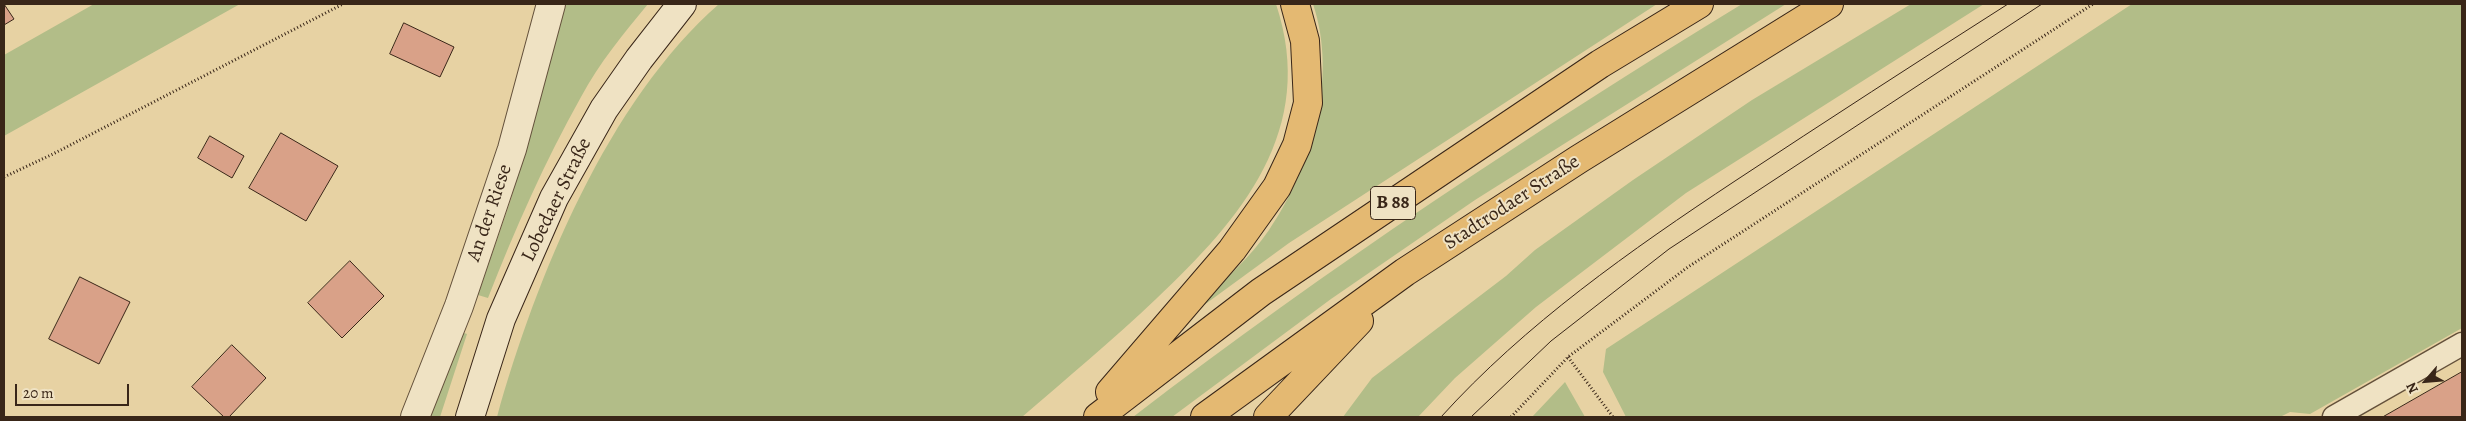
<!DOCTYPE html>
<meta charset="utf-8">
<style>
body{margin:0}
#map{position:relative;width:2466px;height:421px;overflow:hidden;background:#e7d2a3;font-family:Alegreya,serif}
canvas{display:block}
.frame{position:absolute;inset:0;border:5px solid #392618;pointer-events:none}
.north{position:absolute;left:2401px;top:356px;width:50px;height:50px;-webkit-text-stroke:4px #efe2c3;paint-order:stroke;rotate:243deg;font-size:14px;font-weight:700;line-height:20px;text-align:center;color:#392618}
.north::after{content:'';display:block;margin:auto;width:18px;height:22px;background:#392618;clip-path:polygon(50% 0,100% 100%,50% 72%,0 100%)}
.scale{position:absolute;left:15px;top:384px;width:114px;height:22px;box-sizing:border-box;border:2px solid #392618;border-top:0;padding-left:6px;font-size:15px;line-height:18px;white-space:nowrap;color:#392618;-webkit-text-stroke:4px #efe2c3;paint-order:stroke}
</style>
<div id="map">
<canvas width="2466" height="421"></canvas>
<div class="frame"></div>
<div class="north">N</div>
<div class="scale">20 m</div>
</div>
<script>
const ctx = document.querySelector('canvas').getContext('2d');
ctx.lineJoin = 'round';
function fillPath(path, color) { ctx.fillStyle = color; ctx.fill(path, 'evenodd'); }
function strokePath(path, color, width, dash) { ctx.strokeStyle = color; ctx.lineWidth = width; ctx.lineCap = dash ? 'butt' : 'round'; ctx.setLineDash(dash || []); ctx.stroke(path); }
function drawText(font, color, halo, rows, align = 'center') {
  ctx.font = font + ' Alegreya,serif'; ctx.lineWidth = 4; ctx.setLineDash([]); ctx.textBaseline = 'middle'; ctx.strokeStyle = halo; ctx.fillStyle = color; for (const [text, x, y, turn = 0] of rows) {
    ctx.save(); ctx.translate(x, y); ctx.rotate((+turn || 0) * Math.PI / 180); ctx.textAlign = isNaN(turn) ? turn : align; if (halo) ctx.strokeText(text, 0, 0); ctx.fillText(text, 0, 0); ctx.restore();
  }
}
fillPath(new Path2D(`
 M94,4H240L4,136V55Z
 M566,4H648C624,33 599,63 581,97C545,161 515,229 488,298L478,295L511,199Z
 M719,4H1276C1318,130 1241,219 1156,299C1113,340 1067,378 1022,417H497C536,277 608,101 719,4Z
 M1313,4H1657L1289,243L1200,308L1199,305C1223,281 1250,258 1269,230C1312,167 1338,78 1313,4Z
 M1742,4H1786L1475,200L1331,299L1172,417H1133C1328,267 1533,132 1742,4Z
 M1911,4H1984L1686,193L1536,307L1455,378L1418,417H1343L1372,378L1506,276L1535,250L1633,180L1752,100Z
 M2132,4H2462V328L2310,414L2290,412L2280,417H1626L1603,372L1606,349Z
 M461,332L467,334L440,417H430Z
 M1565,382L1585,417H1532Z`), '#b2bd88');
const building = new Path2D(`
 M4,4L14,19L4,25Z
 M404,23L454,47L440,77L390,54Z
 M281,133L338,166L306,221L249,188Z
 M210,136L244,156L232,178L198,158Z
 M350,261L384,296L342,338L308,303Z
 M80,277L130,302L99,364L49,339Z
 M232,345L266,378L229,417H224L192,387Z
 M2462,372V417H2383Z`);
fillPath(building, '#d9a188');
strokePath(building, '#392618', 1);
const service = new Path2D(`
 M2334,417L2462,344`);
const minor = new Path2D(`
 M415,417L459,306L512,149L551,4`);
const secondary = new Path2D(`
 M470,417L501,319L554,198L604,109L639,59L682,4`);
const primary = new Path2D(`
 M1110,392L1232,250L1277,187L1297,145L1308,103L1305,41L1295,4
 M1098,417L1261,292L1600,64L1699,4
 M1205,417L1405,272L1579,159L1829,4
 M1268,417L1359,321`);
strokePath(service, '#64513b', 25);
strokePath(minor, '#64513b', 30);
strokePath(secondary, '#392618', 30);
strokePath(primary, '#392618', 30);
strokePath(new Path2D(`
 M4,177L53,154L343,4
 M1568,357L1613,417
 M1511,417L1568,357L1688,267L2093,4`), '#392618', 3, [1, 2.5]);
strokePath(service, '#efe2c3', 22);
strokePath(minor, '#efe2c3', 28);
strokePath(secondary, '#efe2c3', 28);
strokePath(primary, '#e4b972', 28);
strokePath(new Path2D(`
 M1441,417C1525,324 1631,250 1735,181C1826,121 1917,62 2008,4
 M1471,417L1551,341L1669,249L2042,4`), '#392618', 1);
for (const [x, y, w] of [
 [1393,203,45]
]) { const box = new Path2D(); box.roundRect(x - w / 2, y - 16.5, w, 33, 4); ctx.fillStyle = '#efe2c3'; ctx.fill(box); strokePath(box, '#392618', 1); }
drawText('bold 19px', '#392618', null, [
 ["B 88",1393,203]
]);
drawText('20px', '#392618', '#efe2c3', [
 ["Lobedaer Straße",557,200,-64],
 ["Stadtrodaer Straße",1512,203,-33],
 ["An der Riese",490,213,-71]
]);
</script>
